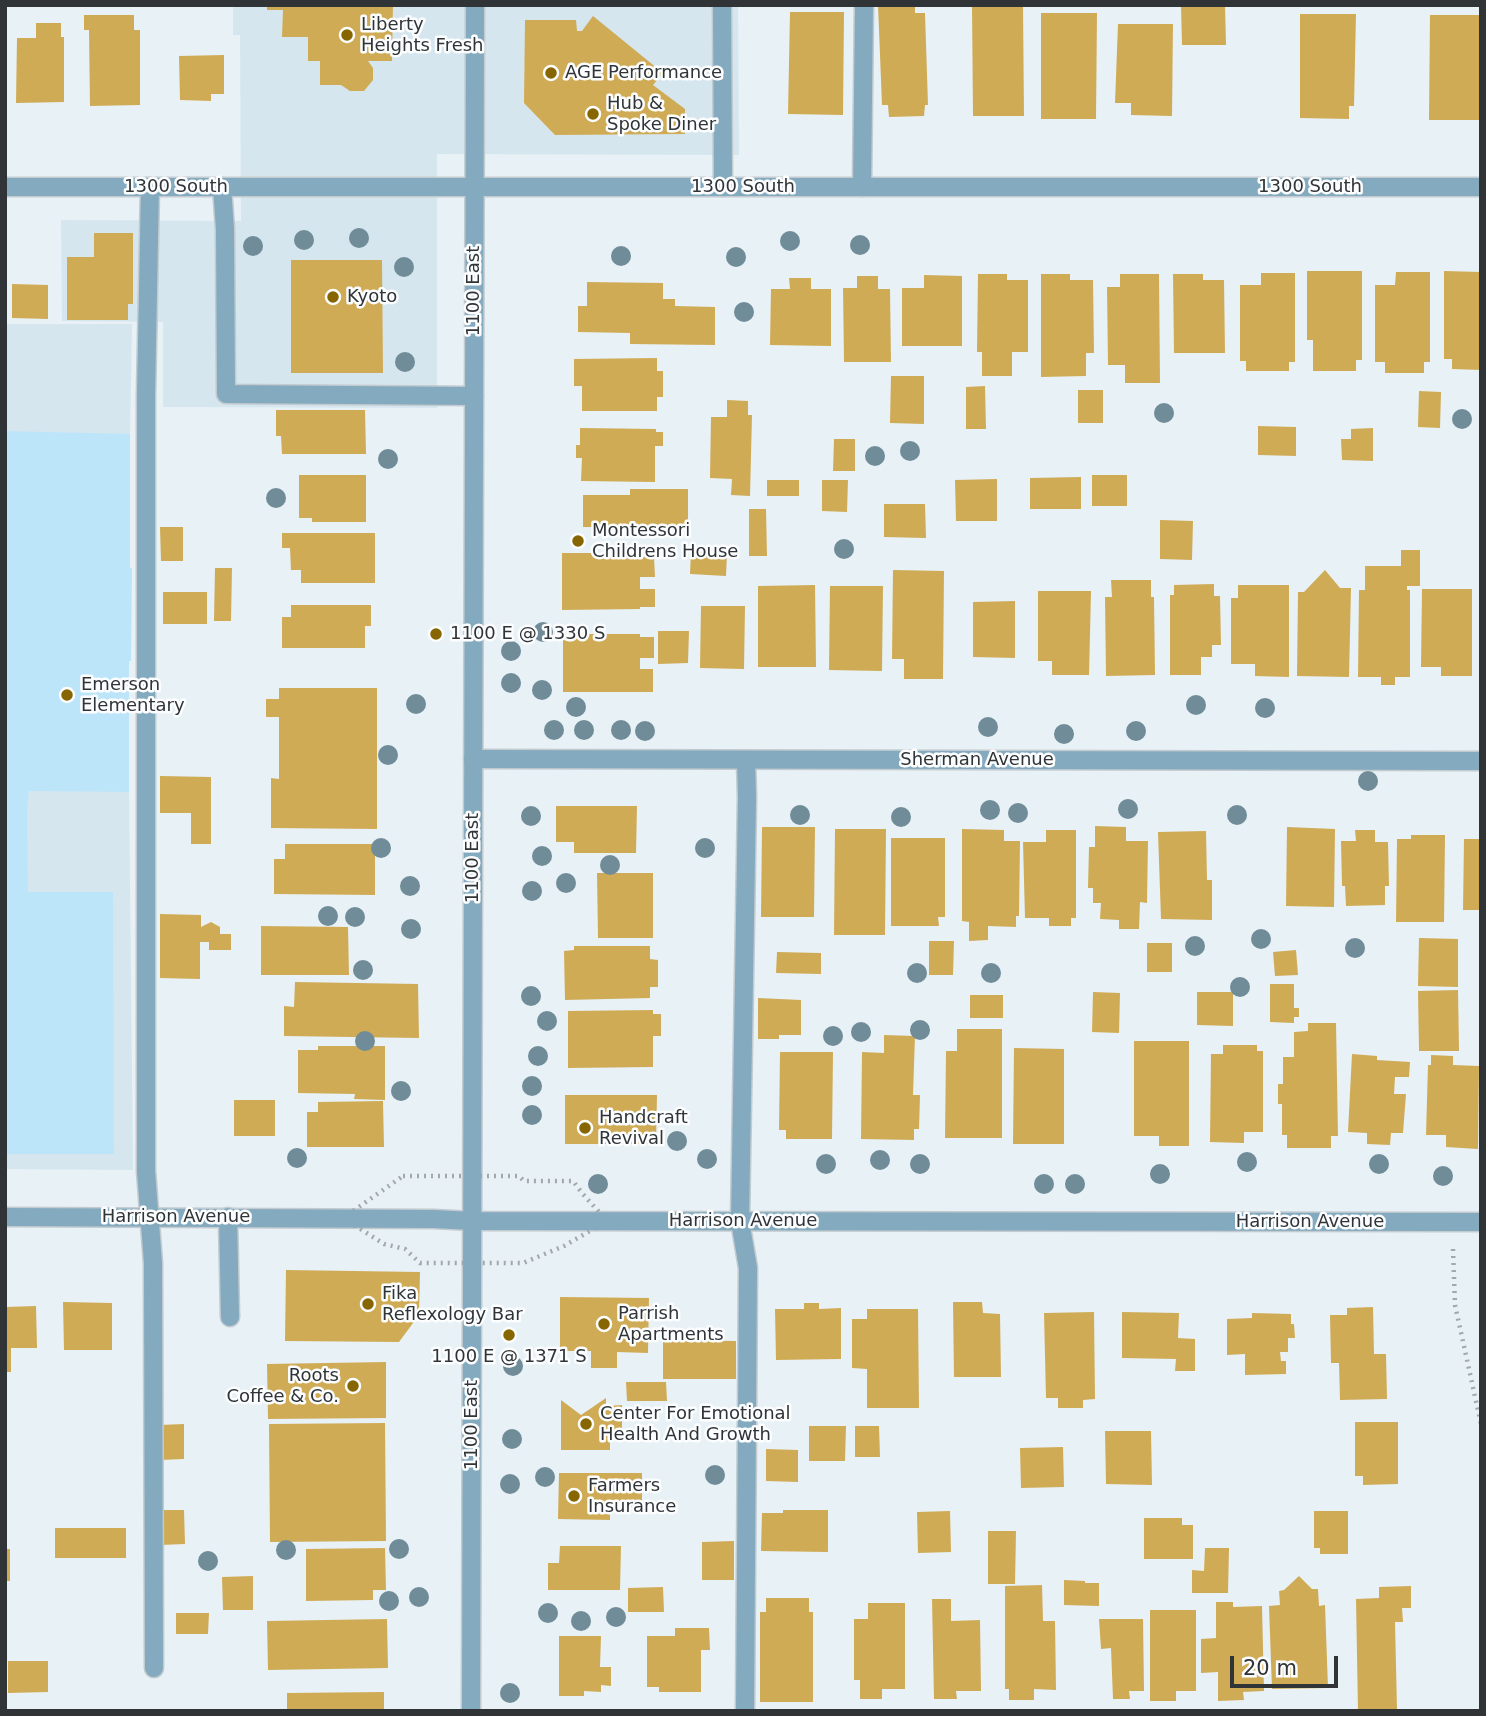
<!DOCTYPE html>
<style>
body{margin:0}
#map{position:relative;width:1486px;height:1716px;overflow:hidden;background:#e8f1f6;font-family:"DejaVu Sans",sans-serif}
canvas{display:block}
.frame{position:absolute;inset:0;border:7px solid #303436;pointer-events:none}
.scale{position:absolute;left:1230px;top:1656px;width:108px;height:32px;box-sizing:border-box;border:4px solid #303436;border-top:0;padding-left:9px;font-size:21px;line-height:24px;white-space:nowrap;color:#303436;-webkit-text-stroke:5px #fbfdfe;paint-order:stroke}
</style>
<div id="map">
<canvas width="1486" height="1716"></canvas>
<div class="frame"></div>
<div class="scale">20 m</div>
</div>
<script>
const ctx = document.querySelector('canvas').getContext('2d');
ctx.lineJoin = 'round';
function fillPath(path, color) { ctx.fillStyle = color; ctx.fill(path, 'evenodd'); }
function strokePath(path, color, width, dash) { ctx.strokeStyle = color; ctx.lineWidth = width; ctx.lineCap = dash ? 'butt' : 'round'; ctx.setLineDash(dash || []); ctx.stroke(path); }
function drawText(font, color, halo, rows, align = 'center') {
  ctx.font = font + ' "DejaVu Sans",sans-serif'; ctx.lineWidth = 5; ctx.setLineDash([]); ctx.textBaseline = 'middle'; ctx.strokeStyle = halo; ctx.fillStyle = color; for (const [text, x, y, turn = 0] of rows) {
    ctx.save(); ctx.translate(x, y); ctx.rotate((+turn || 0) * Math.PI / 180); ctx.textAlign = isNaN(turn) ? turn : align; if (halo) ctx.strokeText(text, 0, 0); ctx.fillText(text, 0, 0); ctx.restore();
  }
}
fillPath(new Path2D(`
 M233,5H738L739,155L437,154V408L163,407V322L62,321L61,220L241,221L240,35H233Z
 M5,324H132L127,599L133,1170L5,1169Z`), '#d5e6ef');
fillPath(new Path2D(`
 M5,431L130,434V568H132L131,661H129V792L29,791L27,808L28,892H113L114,1154H5Z`), '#bde5f9');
fillPath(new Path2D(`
 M267,5H393L392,61H368L373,68V80L364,91H350L341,85H320V61H308V37H282L283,10H267Z
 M878,5H915V13H925L928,105H925L924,116L889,117L888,105H882Z
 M1023,5L1024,116H973L972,6Z
 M1181,5H1225L1226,45H1182Z
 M790,12H844L843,115L788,114Z
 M1041,13H1097L1096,119H1041Z
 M1300,14H1356L1354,106H1349V119L1300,118Z
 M84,15H134V30H140V105L90,106L89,30H84Z
 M1430,15H1481V120H1429Z
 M593,16L663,73L653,85L685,109V134L555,135L524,103L525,20H576L577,31H582Z
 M36,23H61V37H64V102L16,103L17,38H36Z
 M1118,24H1173L1172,116L1131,115V103H1115Z
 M224,55V94H211V101L180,100L179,56Z
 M94,233H133V304H128V320H67V257H94Z
 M291,260H382L383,373H291Z
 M1307,271H1362V360H1356V371H1313V340H1307Z
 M1444,271L1481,272V370L1452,369V359H1444Z
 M1396,272H1430V362H1424V373H1385V362H1375V285H1395Z
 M1261,273H1295V362H1289V371H1246V361H1240V285H1261Z
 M978,274H1007V280H1028V352H1012V376H982V352H977Z
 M1041,274H1070V280H1093L1094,353H1086V376L1041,377Z
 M1120,274H1159L1160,383H1125V365H1108L1107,287H1120Z
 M1173,274H1203V280H1224L1225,353H1174Z
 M924,275L962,276V346H902V288H924Z
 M857,276H878V289H890L891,362H844L843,288H857Z
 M789,278H811V289H831V346L770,345L771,289H790Z
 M587,282L663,283V299H675V306L715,307V345L630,344V333L578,332V306H587Z
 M12,284L48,285V319L12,318Z
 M657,358V371H663V397H657V411H582V386H574V359Z
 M891,376H924V424L890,423Z
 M985,386L986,429H966V387Z
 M1078,390H1103V423H1078Z
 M1419,391L1441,392L1440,428L1418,427Z
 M727,400L748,401V415H752L750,496L731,495L732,479L710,478L711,417H727Z
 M276,410H365L366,454H282L281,436H276Z
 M1258,426L1296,427V456L1258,455Z
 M580,428L656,429V432H663V446H655V482L581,481L582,458H576V445H580Z
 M1373,428V461L1342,460L1341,439H1351V429Z
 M834,439H855V471H833Z
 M299,475H366V522H312V518H299Z
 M1092,475H1127V506H1092Z
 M1081,477V509H1030V478Z
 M997,479V521H956L955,480Z
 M767,480H799V496H767Z
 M822,480H848L847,512L822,511Z
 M630,489H688V528L583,527V495H630Z
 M884,504H925L926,538L884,537Z
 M749,509H766L767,556H749Z
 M1160,520L1193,521L1192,560L1160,559Z
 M160,527H183V561H161Z
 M282,533H375V583H301V570H291L290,548H282Z
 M1401,550H1420V586H1407V590H1410V677H1395V685H1381V677H1358L1359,590H1365V566H1401Z
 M691,551L727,553L726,576L690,574Z
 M562,553H639V557H654L655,577H640V589H655V607H640V609L562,610Z
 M215,568H232L231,621H214Z
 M893,570L944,571L943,679H904V659H892Z
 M1325,570L1340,588H1351L1349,677L1297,676L1298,592H1304Z
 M1111,580H1151V597H1154L1155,675L1106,676L1105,597H1112Z
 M1214,584V596H1220L1221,645H1212V657H1201V675H1170V595H1174V585Z
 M815,585L816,667H758V586Z
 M1238,585H1289V677L1255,676V664H1231V598H1238Z
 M830,586H883L882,671L829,670Z
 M1422,589H1472V676H1441V667H1421Z
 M1038,591H1091L1089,675H1052V661H1038Z
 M163,592H207V624H163Z
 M1015,601V658L973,657V602Z
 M291,605H371V626H365V648H282V617H291Z
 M701,606H745L744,669L700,668Z
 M658,631H689L688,663L658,664Z
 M563,634H640V637H654V658H640V669H653V692H563Z
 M279,688H377V829L271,828V778L279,779V717H266V699H279Z
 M160,776L211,777V844H191V813H160Z
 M556,806H637L636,853H574V842H556Z
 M1095,826L1126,827V841H1148L1147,903L1140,902L1139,929H1119V920L1100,919L1101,903H1093V888H1088L1089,847H1095Z
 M762,827H815L814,917H761Z
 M1287,827L1335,829L1334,907L1286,906Z
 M835,829H886L885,935H834Z
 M962,829L1004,830V841H1020L1019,916H1016V927L988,926V940L969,941V922L962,921Z
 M1046,830H1076V918H1071V926H1049V918H1025L1023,842H1046Z
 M1355,830H1375V842H1388L1389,886H1385V905L1346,906L1345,886H1342L1341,841H1356Z
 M1206,831L1207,880H1212V920L1161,919L1158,832Z
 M1411,835H1445L1444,922H1396L1397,839H1411Z
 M891,838H945V917H938L939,926H891Z
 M1464,839H1481V910H1463Z
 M285,844H375V895L274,894V859H285Z
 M597,873H653V938H598Z
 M160,914L201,915V927L211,922L220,927V934H231V950H209V942H200V979L160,978Z
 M261,926L348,927L349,975H261Z
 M1419,938L1458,939V987L1418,986Z
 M929,941H954L953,975H929Z
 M1147,943H1172V972H1147Z
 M574,946H650V959L658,960V987H650V998L565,1000L564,951L574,950Z
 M1296,950L1298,975L1275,976L1273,952Z
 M777,952L821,953V974L776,973Z
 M295,982L418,984L419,1038L284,1036V1006L294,1007Z
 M1270,984H1294V1008H1299V1017H1294V1023L1270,1022Z
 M1458,990L1459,1051H1419L1418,991Z
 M1093,992L1120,993L1119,1033L1092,1032Z
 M1197,992H1233V1026L1197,1025Z
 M970,995H1003V1018H970Z
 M758,998L801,1000V1035H779V1039H758Z
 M653,1010V1014H661V1036H653V1067L568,1068V1011Z
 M1308,1023H1336L1338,1136H1331V1148H1287V1135H1282V1104H1278V1084H1283V1057H1294V1032L1308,1031Z
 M957,1029H1002V1138H945L946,1051H957Z
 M884,1035L915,1036L913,1095H920L919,1129H914V1140L861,1139L862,1052L884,1053Z
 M1134,1041H1189V1146H1159V1136H1134Z
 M1223,1045H1257V1051H1263V1132H1244V1143L1210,1142L1211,1054H1223Z
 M318,1046H385V1100L354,1099L355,1094L298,1093V1050H318Z
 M1014,1048L1064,1049V1144H1013Z
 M780,1052H833L832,1139H786V1130H779Z
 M1352,1054L1377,1056V1060L1410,1062L1409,1077H1395L1394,1094H1406L1403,1133H1391L1390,1145L1367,1144V1133L1348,1132Z
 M1431,1055L1453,1056V1065L1479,1066L1478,1149L1446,1147V1135H1426L1428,1065H1431Z
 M565,1095H657L656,1144H565Z
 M234,1100H275V1136H234Z
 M383,1101L384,1147H307V1112H318V1102Z
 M286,1270L420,1272L419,1315L399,1342L285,1341Z
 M560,1297L649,1298L648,1353L617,1352V1368H591V1351H560Z
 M63,1302L112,1303V1350H64Z
 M953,1302H982L983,1313L1000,1314L1001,1377H954Z
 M804,1303H819V1309L841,1308V1359L776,1360L775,1309H804Z
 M36,1306L37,1348H11V1372H5V1307Z
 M1373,1307L1374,1354H1386L1387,1399L1340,1400L1339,1363H1331L1330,1315H1347V1308Z
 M867,1309H918L919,1408H867V1369L852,1368V1319H867Z
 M1094,1312L1095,1399L1083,1400V1408H1058V1398H1046L1044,1313Z
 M1122,1312L1179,1313L1178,1338L1195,1339V1371H1175L1176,1359L1122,1358Z
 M1252,1313L1291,1314V1324H1294L1295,1338H1288V1352H1280L1281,1361H1286V1374L1245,1375V1354L1227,1355V1319L1252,1318Z
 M663,1340L736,1341V1379H663Z
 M386,1362V1418L268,1419L267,1364Z
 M626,1382H666L667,1401H627Z
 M606,1398V1406L622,1405V1431H610V1450H561V1400L581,1415Z
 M1355,1422H1398V1484L1363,1485V1476H1355Z
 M385,1423L386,1541L270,1542L269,1424Z
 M184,1424V1459L160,1460L159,1425Z
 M809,1426H846L845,1461H809Z
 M855,1426H879L880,1457H855Z
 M1105,1431H1151L1152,1485L1106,1484Z
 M1063,1447L1064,1487L1021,1488L1020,1448Z
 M766,1449L798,1450V1482L766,1481Z
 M559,1473H642V1507L610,1506V1520L558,1519Z
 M159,1510H184L185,1544L160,1545Z
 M783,1510H828V1552L761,1551L762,1513H783Z
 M950,1511L951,1552L918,1553L917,1512Z
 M1314,1511H1348V1554H1320V1548H1314Z
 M1144,1518H1182V1525H1193V1559H1144Z
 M55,1528H126V1558H55Z
 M988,1531H1016L1015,1584H988Z
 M734,1541V1580H702V1542Z
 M560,1546H621L620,1590H548V1563H559Z
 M385,1548L386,1590H373V1600L306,1601V1549Z
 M1205,1548H1229L1228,1593H1192V1570L1204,1571Z
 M5,1549H10V1581H5Z
 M253,1576V1610H223L222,1577Z
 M1299,1576L1312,1589H1318L1319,1606L1325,1605L1328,1688L1272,1689L1269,1606L1280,1605L1279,1591L1284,1590Z
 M1064,1580L1085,1581V1583H1099V1606L1064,1605Z
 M1042,1585L1043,1621H1055L1056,1690L1034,1689V1700H1009V1689H1005V1586Z
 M1411,1586V1608H1402L1403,1622H1395L1397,1709L1358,1711L1356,1599L1379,1598V1587Z
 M663,1587L664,1612H628V1588Z
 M766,1598H809V1612H813V1702H760V1612H766Z
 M932,1599H951V1621L980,1620L981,1691H956L957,1699H934Z
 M1216,1602H1233V1607L1262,1606L1264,1691L1243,1692L1244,1700L1218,1701V1672L1201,1673V1639L1216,1638Z
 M868,1603H905V1689H882V1699H860V1680H854V1619H868Z
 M1150,1610H1196V1691H1176V1701H1150Z
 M176,1613H209L208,1634H176Z
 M387,1619L388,1668L268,1670L267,1621Z
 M1099,1619H1143L1144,1691H1129L1130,1699H1113L1111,1648L1101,1649Z
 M675,1628H709L710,1650H701V1692H659V1687H647V1636H675Z
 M559,1636H601L600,1667H611V1686L601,1685V1692L584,1691V1696H559Z
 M8,1661H48V1692L8,1693Z
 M384,1692V1711H287V1693Z`), '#d0ab55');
const service = new Path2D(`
 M722,5L723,187
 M150,187L146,395V1171L153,1263L154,1668
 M222,187L225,229L226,394L474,396
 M862,187L864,5
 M228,1217L230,1317
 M745,1711L748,1268L740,1221L747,797L746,760`);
const minor = new Path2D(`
 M473,759L1481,761
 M5,1217L434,1219L472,1221L1481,1222`);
const tertiary = new Path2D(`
 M5,187H1481
 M471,1711L475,5`);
strokePath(service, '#c3cbd0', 21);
strokePath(minor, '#c3cbd0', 21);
strokePath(tertiary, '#c3cbd0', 21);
strokePath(new Path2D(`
 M403,1176H519L524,1181H573L582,1193L607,1221L564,1246L523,1263H420L405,1249L384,1244L343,1218Z
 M1453,1249L1455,1305L1481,1424`), '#a2a9ad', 4.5, [2, 5]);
strokePath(service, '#83aabe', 18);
strokePath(minor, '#83aabe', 18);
strokePath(tertiary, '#83aabe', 18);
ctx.fillStyle = '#708c98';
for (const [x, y] of [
 [359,238],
 [304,240],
 [790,241],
 [860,245],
 [253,246],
 [621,256],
 [736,257],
 [404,267],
 [744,312],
 [405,362],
 [1164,413],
 [1462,419],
 [910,451],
 [875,456],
 [388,459],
 [276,498],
 [844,549],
 [543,632],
 [511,651],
 [511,683],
 [542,690],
 [416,704],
 [1196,705],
 [576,707],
 [1265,708],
 [988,727],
 [554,730],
 [584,730],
 [621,730],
 [645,731],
 [1136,731],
 [1064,734],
 [388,755],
 [1368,781],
 [1128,809],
 [990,810],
 [1018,813],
 [800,815],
 [1237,815],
 [531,816],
 [901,817],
 [381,848],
 [705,848],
 [542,856],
 [610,865],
 [566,883],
 [410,886],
 [532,891],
 [328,916],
 [355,917],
 [411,929],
 [1261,939],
 [1195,946],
 [1355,948],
 [363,970],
 [917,973],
 [991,973],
 [1240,987],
 [531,996],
 [547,1021],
 [920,1030],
 [861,1032],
 [833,1036],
 [365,1041],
 [538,1056],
 [532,1086],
 [401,1091],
 [532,1115],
 [677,1141],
 [297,1158],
 [707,1159],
 [880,1160],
 [1247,1162],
 [826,1164],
 [920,1164],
 [1379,1164],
 [1160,1174],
 [1443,1176],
 [598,1184],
 [1044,1184],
 [1075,1184],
 [513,1366],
 [512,1439],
 [715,1475],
 [545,1477],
 [510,1484],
 [399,1549],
 [286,1550],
 [208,1561],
 [419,1597],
 [389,1601],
 [548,1613],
 [616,1617],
 [581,1621],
 [510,1693]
]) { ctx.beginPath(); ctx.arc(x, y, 10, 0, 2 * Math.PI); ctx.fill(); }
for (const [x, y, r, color] of [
 [347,35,7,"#876601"],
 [551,73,7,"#876601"],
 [593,114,7,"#876601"],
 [333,297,7,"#876601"],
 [578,541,7,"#876601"],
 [436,634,7,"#876601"],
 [67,695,7,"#876601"],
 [585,1128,7,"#876601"],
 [368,1304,7,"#876601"],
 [604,1324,7,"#876601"],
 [509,1335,7,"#876601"],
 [353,1386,7,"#876601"],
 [586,1424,7,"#876601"],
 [574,1496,7,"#876601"]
]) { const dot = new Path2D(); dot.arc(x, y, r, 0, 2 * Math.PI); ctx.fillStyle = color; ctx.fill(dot); strokePath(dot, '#fbfdfe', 2.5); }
drawText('18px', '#303436', '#fbfdfe', [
 ["Liberty",361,25],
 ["Heights Fresh",361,46],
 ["AGE Performance",565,73],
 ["Hub &",607,104],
 ["Spoke Diner",607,125],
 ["Kyoto",347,297],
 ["Montessori",592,531],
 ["Childrens House",592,552],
 ["1100 E @ 1330 S",450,634],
 ["Emerson",81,685],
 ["Elementary",81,706],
 ["Handcraft",599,1118],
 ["Revival",599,1139],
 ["Fika",382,1294],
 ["Reflexology Bar",382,1315],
 ["Parrish",618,1314],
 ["Apartments",618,1335],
 ["1100 E @ 1371 S",509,1357,"center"],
 ["Roots",339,1376,"right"],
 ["Coffee & Co.",339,1397,"right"],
 ["Center For Emotional",600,1414],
 ["Health And Growth",600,1435],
 ["Farmers",588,1486],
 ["Insurance",588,1507]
], 'left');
drawText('18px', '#303436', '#fbfdfe', [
 ["1300 South",176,187],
 ["1300 South",743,187],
 ["1300 South",1310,187],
 ["1100 East",474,291,-90],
 ["Sherman Avenue",977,760],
 ["1100 East",473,858,-90],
 ["Harrison Avenue",176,1217],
 ["Harrison Avenue",743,1221],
 ["Harrison Avenue",1310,1222],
 ["1100 East",472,1425,-90]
]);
</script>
